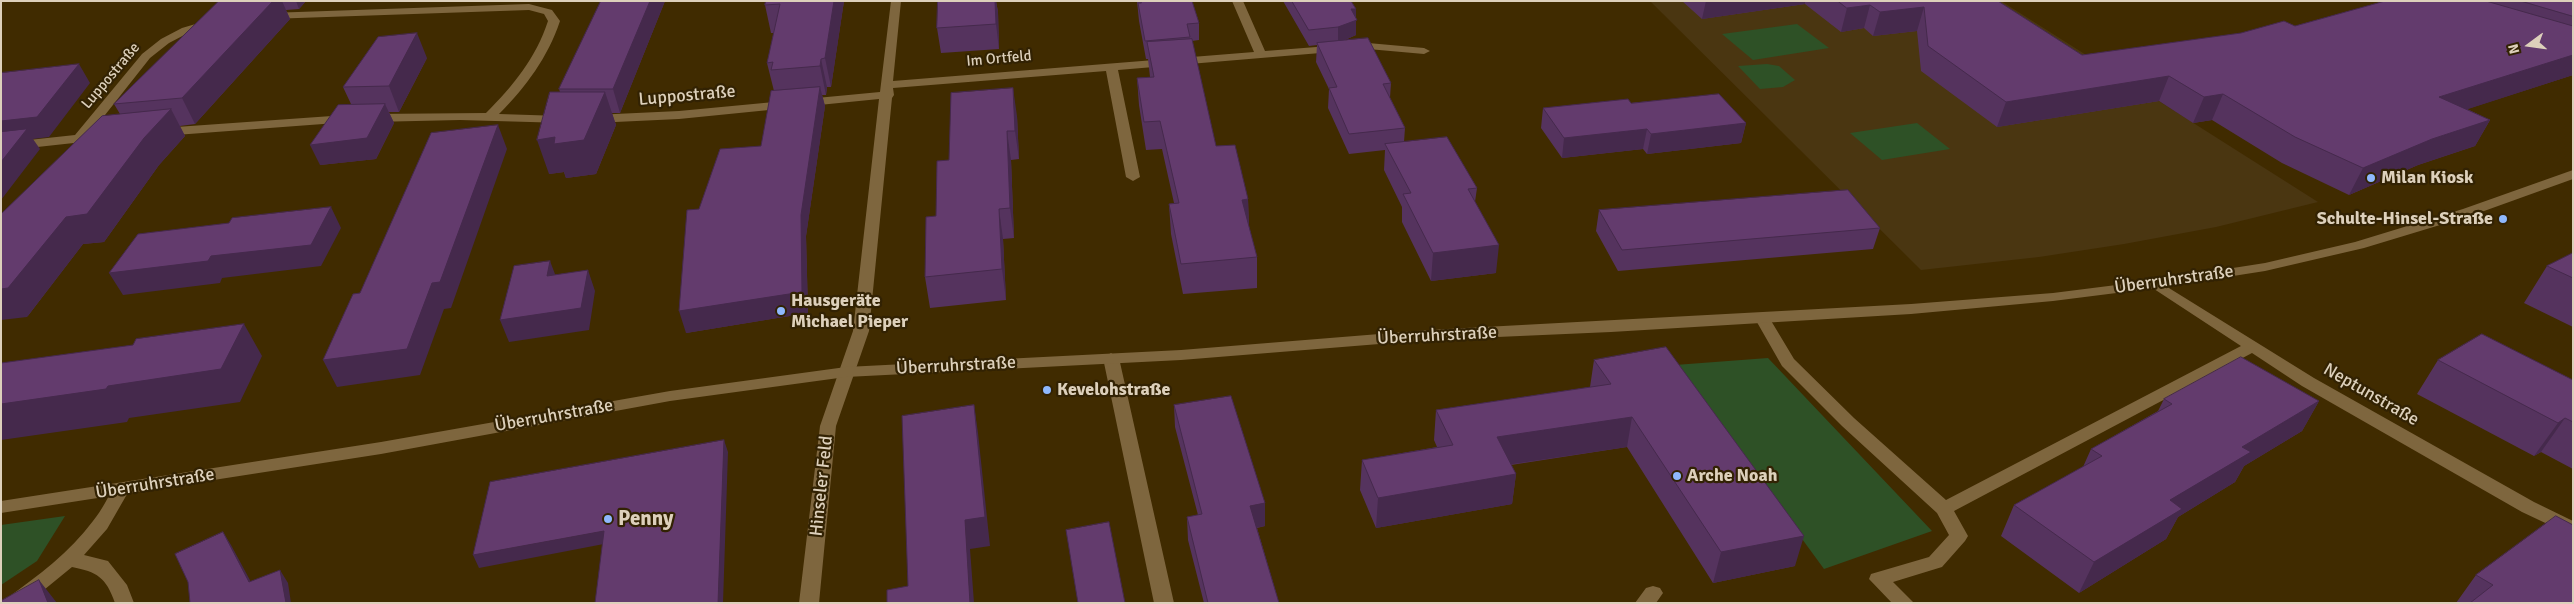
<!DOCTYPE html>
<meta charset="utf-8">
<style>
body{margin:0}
#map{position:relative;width:2574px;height:604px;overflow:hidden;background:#402b00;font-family:Signika,sans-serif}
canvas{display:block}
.frame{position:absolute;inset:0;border:2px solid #ddd0bb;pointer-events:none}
.north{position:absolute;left:2504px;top:20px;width:50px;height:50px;-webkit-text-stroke:4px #322203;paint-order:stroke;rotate:256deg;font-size:14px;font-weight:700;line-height:20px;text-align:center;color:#ddd0bb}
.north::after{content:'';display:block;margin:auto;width:18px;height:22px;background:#ddd0bb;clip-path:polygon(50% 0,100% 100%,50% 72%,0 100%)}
</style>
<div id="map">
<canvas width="2574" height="604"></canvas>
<div class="frame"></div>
<div class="north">N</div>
</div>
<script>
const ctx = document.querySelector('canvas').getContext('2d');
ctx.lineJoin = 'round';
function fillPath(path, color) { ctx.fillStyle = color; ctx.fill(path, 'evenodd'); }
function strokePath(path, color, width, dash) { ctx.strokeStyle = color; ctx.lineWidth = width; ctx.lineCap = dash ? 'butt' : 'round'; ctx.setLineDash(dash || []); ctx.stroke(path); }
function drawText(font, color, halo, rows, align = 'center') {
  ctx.font = font + ' Signika,sans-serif'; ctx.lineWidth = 4.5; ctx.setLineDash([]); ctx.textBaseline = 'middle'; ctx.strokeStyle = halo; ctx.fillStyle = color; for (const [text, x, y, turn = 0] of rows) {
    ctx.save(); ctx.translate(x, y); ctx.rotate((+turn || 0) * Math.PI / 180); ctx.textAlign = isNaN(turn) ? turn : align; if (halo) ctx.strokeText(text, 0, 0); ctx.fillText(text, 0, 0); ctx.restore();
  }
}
fillPath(new Path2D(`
 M1650,1H2001L2318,202L2216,227L2124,244L2039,257L1921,270Z`), '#4a3611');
fillPath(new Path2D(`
 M1797,24L1829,48L1753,60L1722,34Z
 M1767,64L1779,66L1795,80L1783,87L1760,89L1738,66Z
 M1917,123L1950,149L1882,160L1850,133Z
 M1768,358L1932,531L1824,569L1675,365Z
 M65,516L37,561L1,585V525Z`), '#2e5126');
fillPath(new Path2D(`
 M891,1H901L893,81L1254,52L1232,1H1243L1265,51L1368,43L1424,48L1430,51L1424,54L1368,49L1118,70L1140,177L1133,181L1126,177L1106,71L893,88L894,95L892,98L869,331L836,426L819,603H799L820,426L853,331L879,99L679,119L594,123L588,119L594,115L679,111L880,92Z
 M529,4L552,10L560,21C548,57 526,87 499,114L561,116L565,117L567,120L565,123L460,120L372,122L366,118L372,114L486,113C513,86 536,58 548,21L544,14L529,10L269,19L263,16L269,13Z
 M209,20L215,23L213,25L190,32L169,43L150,58L90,134H101L103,137L101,140L1,151V143L75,135L142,54L161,39L182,28Z
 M346,115L350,116L352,119L350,122L162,136L156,132L162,128Z
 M2156,280L2314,378L2534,502L2573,521V536L2522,512L2302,386L2252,353L1954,511L1968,536L1965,541L1942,567L1893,582L1914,603H1892L1869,579L1871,574L1929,557L1949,535L1937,513L1842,426L1782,366L1754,317L1757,314H1767L1794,359L1854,418L1946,500L2241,346L2151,287L2149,284Z
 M1111,353L1119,358L1174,603H1154L1103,358Z
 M121,483L127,485L130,489L107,529L84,555L108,561L127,585L134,603H115C106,577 97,572 72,567L28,603H5L7,598C38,576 70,552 93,521C102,510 108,497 115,485Z
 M1653,586L1660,588L1663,593L1656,603H1635L1646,588Z`), '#7e663e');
fillPath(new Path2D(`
 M2573,170V179L2473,215L2364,248L2265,271L2156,288L2053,301L1911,314L1611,332L1429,340L1181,360L846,377L670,401L381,454L1,513V501L381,442L670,391L846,367L1181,350L1429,330L1911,304L2053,293L2156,280L2265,263L2355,242L2463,209Z`), '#7e663e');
fillPath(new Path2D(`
 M219,1H306L299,9L286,10L290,19L195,124L180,126L185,136L159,165L104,242L83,244L27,317L120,114L114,104Z
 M601,1H665L620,113H612L616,125L596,174L566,178L564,172L549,174L560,92L559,89Z
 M766,1H844L831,87H827L826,95H822L825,106L806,236L808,313L686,333L699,209L761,146L774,91L767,63L774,33H771L765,5Z
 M938,1H996L998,12L999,49L941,53L937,28Z
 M1137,1H1192L1199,23V40L1192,41L1216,146L1248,199L1249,227L1257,257V288L1183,294L1171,234L1169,204L1174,203L1162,149L1146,150L1139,105L1137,78L1150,77L1148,59H1146L1139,21Z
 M1283,1H1351L1356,18V35L1345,40L1391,83L1390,98L1405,128L1404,142L1477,188L1475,202L1496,273L1431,281L1402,222V207L1384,170L1385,150L1349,154L1328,108L1329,89L1316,62L1317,45L1309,46Z
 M1682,1H1998L2082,55L2295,26L2385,1H2573V75L2467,109L2490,120L2475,146L2418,165L2349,195L2282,163L2212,120L2193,123L2159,101L1997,127L1921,71L1917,31L1873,36L1864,28L1841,32L1805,4L1702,19Z
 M427,58L399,112H389L394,123L376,159L320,165L351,104L343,87Z
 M1631,103L1746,123L1741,143L1647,154L1643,149L1562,158L1541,128L1543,108Z
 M1017,116L1019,159L1011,160L1014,238L1003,239L1006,300L930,308L925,277L936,216Z
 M1599,210L1880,228L1873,249L1618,271L1596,231Z
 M2573,253V327L2524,303L2547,266Z
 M1594,360L1795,566L1713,583L1627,447L1511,465L1516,474L1512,504L1376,528L1360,490L1362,460L1437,447L1434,440L1436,410L1590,387Z
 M2438,360L2573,380V469L2541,452L2534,456L2417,394Z
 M2164,399L2319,401L2302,431L2244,466L2235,482L2178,517L2166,539L2079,593L2001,536L2014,505L2083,467L2091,449L2158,411Z
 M1174,405L1265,526L1257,528L1279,603H1204L1188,540L1187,517L1198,515L1175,427Z
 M2476,575L2573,603H2456Z`), '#55335e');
fillPath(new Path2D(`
 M273,1H282L290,19L195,124L182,98Z
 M296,1H306L299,9Z
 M650,1H665L620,113L613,89Z
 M834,1H844L831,87L825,58Z
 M995,1H996L998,12L999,49L996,24Z
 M1706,1H1805V4L1702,19Z
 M1870,5L1864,28L1841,32L1847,8Z
 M1924,7L1917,31L1873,36L1880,12Z
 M1351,9H1356V35L1338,43V27Z
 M417,33L427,58L399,112L389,86Z
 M2573,55V75L2425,123L2439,97Z
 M821,59L827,87L826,95L820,66Z
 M79,64L90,83L49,137L33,139L40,149L1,200V121Z
 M2169,76L2159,101L1997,127L2006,102Z
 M820,87L825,106L806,236L808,313L686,333L679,311L801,215Z
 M1013,88L1017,116L1019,159L1015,131Z
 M605,92L616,125L596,174L566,178L564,172L549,174L537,140Z
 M2223,94L2212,120L2193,123L2204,97Z
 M385,104L394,123L376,159L320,165L310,145Z
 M171,109L185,136L159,165L104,242L83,244L27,317L1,320V289L66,217L144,138Z
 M2490,120L2475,146L2418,165L2349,195L2363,168L2432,139Z
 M1746,123L1741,143L1647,154L1651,134Z
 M498,125L507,149L451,308L444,309L420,375L337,387L323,360L432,283Z
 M1647,129L1643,149L1562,158L1564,138Z
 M1007,131L1011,160L1014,238L1010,208Z
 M1248,199L1249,229L1242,200Z
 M331,207L341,228L321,266L222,278L220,283L123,295L109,273L211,256Z
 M999,209L1003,239L1006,300L1002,269Z
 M1499,245L1496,273L1431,281L1433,253Z
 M550,261L558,282L547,276Z
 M588,270L595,291L589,330L509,342L500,320Z
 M244,324L262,356L240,402L129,418L127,422L1,440V404Z
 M2319,401L2302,431L2244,466L2235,482L2178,517L2166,539L2079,593L2094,562L2170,500L2242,447Z
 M974,405L978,433L990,546L970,549L974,603H970L965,520Z
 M1632,417L1627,447L1493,467L1497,437Z
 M2565,418L2541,452L2534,456L2558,423Z
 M724,440L728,452L723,603H718Z
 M1516,474L1512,504L1376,528L1378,498Z
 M1265,503V526L1250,529V506Z
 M604,531L609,543L479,568L473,555Z
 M223,532L231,545L258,595L249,582Z
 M1804,536L1795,566L1713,583L1721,552Z
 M280,570L288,583L291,603H286Z
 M39,580L57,603H48Z`), '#45294c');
const building = new Path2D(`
 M219,1H273L182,98L114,104Z
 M601,1H650L613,89H559Z
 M766,1H834L825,58L821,59L820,66L771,70L773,62L767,63L780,4L765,5Z
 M938,1H995L996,24L937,28Z
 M1141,1H1192L1199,23L1187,24L1190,37L1145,41L1138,3H1141Z
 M1292,1H1351L1356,9H1351L1357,20L1338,27L1309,30Z
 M1838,1H1998L2082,55L2241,33L2284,21L2295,26L2385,1H2486L2573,26V55L2439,97L2490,120L2432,139L2363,168L2295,137L2223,94L2204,97L2169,76L2006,102L1928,46L1924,7L1880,12L1870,5L1847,8Z
 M2521,1H2573V16Z
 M417,33L389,86L343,87L378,37Z
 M1368,38L1391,83L1383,84L1405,128L1349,134L1329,88L1337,87L1317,43Z
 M1192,39L1216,146L1235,145L1248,199L1242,200L1257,257L1181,264L1169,204L1179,203L1160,121L1144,122L1137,78L1154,77L1147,42Z
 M79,64L37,117L1,121V73Z
 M820,87L801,215L802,292L679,311L687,210L699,209L720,149L761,146L771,91Z
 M1013,88L1015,131H1007L1010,208L999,209L1002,269L925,277L926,217L936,216L937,161L949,160L951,93Z
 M550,92H605L584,140L554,144L555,137L537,140Z
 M1719,94L1746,123L1651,134L1647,129L1564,138L1543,108L1628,99L1631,103Z
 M385,104L367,138L310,145L338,105Z
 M171,109L144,138L87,214L66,217L8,288L1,289V214L102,116Z
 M498,125L440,282L432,283L407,349L323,360L353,294L360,293L431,133Z
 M27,129L1,162V132Z
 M1447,137L1477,188L1468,189L1499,245L1433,253L1403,194L1411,193L1385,144Z
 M1848,190L1880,228L1622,250L1599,210Z
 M331,207L311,245L211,256L208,261L109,273L138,234L229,223L232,218Z
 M2573,253V278L2547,266Z
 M550,261L547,276L588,270L581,308L500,320L514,266Z
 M244,324L221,369L108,386L106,389L1,404V363L133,345L136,339Z
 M2482,334L2573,380V422L2565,418L2558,423L2438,360Z
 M1666,347L1804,536L1721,552L1632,417L1497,437L1516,474L1378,498L1362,460L1453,445L1436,410L1611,384L1594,360Z
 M2241,357L2319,401L2242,447L2251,452L2170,500L2182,509L2094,562L2014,505L2102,456L2091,449L2172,404L2164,399Z
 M1231,396L1265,503L1250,506L1279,603H1208L1187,517L1202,514L1174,405Z
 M974,405L985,517L965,520L970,603H887V590L908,586L902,416Z
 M724,440L718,603H595L604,531L473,555L490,482Z
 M2556,516L2573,525V603H2470L2493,585L2476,575Z
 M1109,522L1125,603H1078L1066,530Z
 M223,532L249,582L280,570L286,603H190L188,582L175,554Z
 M39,580L48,603H1V601Z`);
fillPath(building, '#633b6d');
strokePath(building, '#45294c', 1);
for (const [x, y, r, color] of [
 [2371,178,5,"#8fb8fd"],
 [2503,219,5,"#8fb8fd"],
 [781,311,5,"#8fb8fd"],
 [1047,390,5,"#8fb8fd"],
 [1677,476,5,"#8fb8fd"],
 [608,519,5,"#8fb8fd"]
]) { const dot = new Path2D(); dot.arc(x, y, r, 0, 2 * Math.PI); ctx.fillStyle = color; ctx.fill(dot); strokePath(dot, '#322203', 2); }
drawText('15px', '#ddd0bb', '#322203', [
 ["Im Ortfeld",999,59,-5],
 ["Luppostraße",111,76,-50]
]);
drawText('18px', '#ddd0bb', '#322203', [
 ["Luppostraße",687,96,-5],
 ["Überruhrstraße",2174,280,-8],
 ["Überruhrstraße",1437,336,-3],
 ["Überruhrstraße",956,366,-3],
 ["Neptunstraße",2371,395,30],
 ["Überruhrstraße",554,416,-10],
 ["Überruhrstraße",155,484,-9],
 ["Hinseler Feld",822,486,-84]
]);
drawText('bold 18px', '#ddd0bb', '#322203', [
 ["Milan Kiosk",2381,178],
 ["Schulte-Hinsel-Straße",2493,219,"right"],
 ["Hausgeräte",791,301],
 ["Michael Pieper",791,322],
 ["Kevelohstraße",1057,390],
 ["Arche Noah",1687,476]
], 'left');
drawText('bold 21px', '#ddd0bb', '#322203', [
 ["Penny",618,519]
], 'left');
</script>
